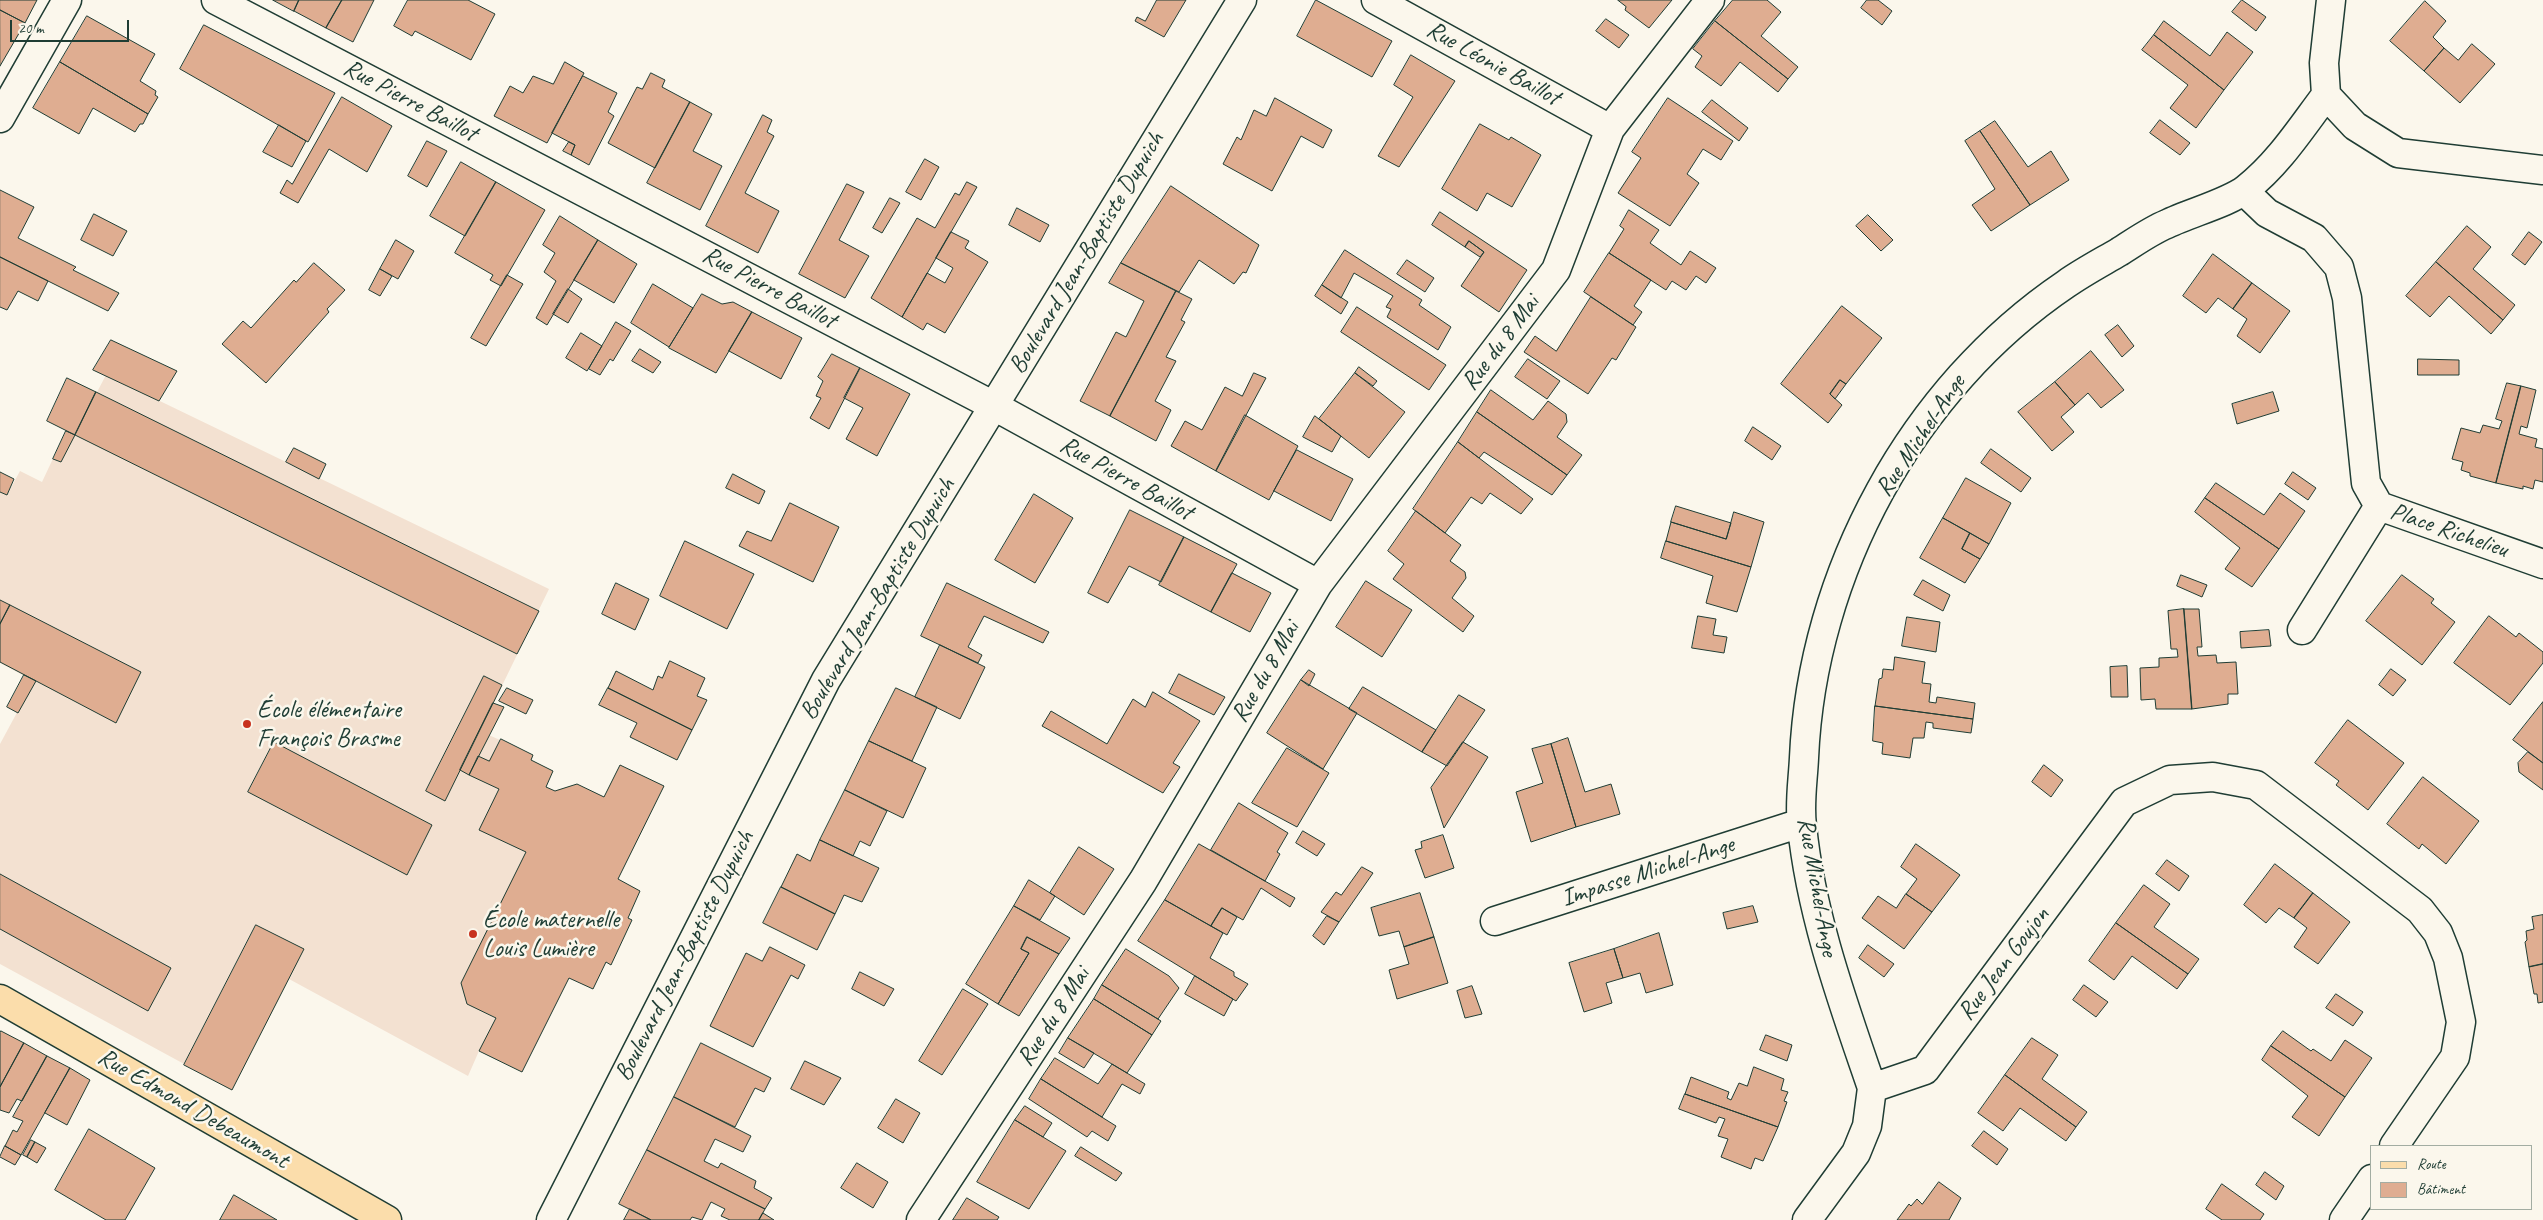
<!DOCTYPE html>
<meta charset="utf-8">
<style>
body{margin:0}
#map{position:relative;width:2543px;height:1220px;overflow:hidden;background:#fbf7ec;font-family:Caveat,sans-serif}
canvas{display:block}
.legend{position:absolute;left:2370px;top:1145px;width:162px;height:65px;box-sizing:border-box;background:#fbf7ec;border:1px solid #a3ada2;margin:0;padding:6px 9px;list-style:none;font-size:15px;color:#1f3d34}
.legend li{display:flex;align-items:center;gap:10px;height:25px}
.legend b{width:25px;border:1px solid #a3ada2}
.scale{position:absolute;left:10px;top:20px;width:119px;height:22px;box-sizing:border-box;border:2px solid #1f3d34;border-top:0;padding-left:6px;font-size:15px;line-height:18px;white-space:nowrap;color:#1f3d34;-webkit-text-stroke:4px #fbf7ec;paint-order:stroke}
</style>
<div id="map">
<canvas width="2543" height="1220"></canvas>
<ul class="legend">
<li><b style="height:6px;background:#fbddab"></b>Route</li>
<li><b style="height:14px;background:#dfad91"></b>Bâtiment</li>
</ul>
<div class="scale">20 m</div>
</div>
<script>
const ctx = document.querySelector('canvas').getContext('2d');
ctx.lineJoin = 'round';
function fillPath(path, color) { ctx.fillStyle = color; ctx.fill(path, 'evenodd'); }
function strokePath(path, color, width, dash) { ctx.strokeStyle = color; ctx.lineWidth = width; ctx.lineCap = dash ? 'butt' : 'round'; ctx.setLineDash(dash || []); ctx.stroke(path); }
function drawText(font, color, halo, rows, align = 'center') {
  ctx.font = font + ' Caveat,sans-serif'; ctx.lineWidth = 5; ctx.setLineDash([]); ctx.textBaseline = 'middle'; ctx.strokeStyle = halo; ctx.fillStyle = color; for (const [text, x, y, turn = 0] of rows) {
    ctx.save(); ctx.translate(x, y); ctx.rotate((+turn || 0) * Math.PI / 180); ctx.textAlign = isNaN(turn) ? turn : align; if (halo) ctx.strokeText(text, 0, 0); ctx.fillText(text, 0, 0); ctx.restore();
  }
}
fillPath(new Path2D(`
 M106,375L549,589L480,731L533,755L532,760L553,771L546,787L554,791L577,784L604,797L620,765L664,786L618,879L640,891L593,989L569,978L522,1072L479,1051L468,1076L289,979L232,1090L0,964V744L34,681L0,663V492L7,495L20,471L42,482L66,431L75,434Z`), '#f3e1d1');
const building = new Path2D(`
 M0,0H37L25,23L0,10Z
 M273,0H299L294,11Z
 M299,0H342L326,28L294,11Z
 M342,0H374L353,42L326,28Z
 M408,0H468L495,14L471,60L415,31L412,36L394,26Z
 M1157,0H1186L1164,37L1135,21L1137,17L1145,21Z
 M1316,0L1392,41L1372,77L1297,36Z
 M1618,0H1672L1649,28L1625,10L1626,7Z
 M1733,0H1767L1781,12L1761,36L1798,67L1788,79L1715,21Z
 M1867,0H1878L1892,11L1882,25L1861,8Z
 M2242,0L2266,17L2256,31L2232,12Z
 M2425,1L2446,21L2433,37L2444,48L2424,71L2390,41Z
 M0,10L25,23L0,66Z
 M87,16L155,54L140,81L156,91L155,95L158,97L148,114L60,62Z
 M1606,19L1629,35L1619,48L1596,31Z
 M1715,21L1788,79L1778,92L1740,62L1721,86L1695,67L1702,56L1693,49Z
 M2164,21L2210,56L2227,32L2253,52L2224,90L2154,35Z
 M204,25L335,93L308,142L180,69Z
 M2154,35L2224,90L2196,128L2170,108L2188,85L2142,50Z
 M2472,44L2495,64L2460,103L2424,71L2444,48L2458,60Z
 M1411,55L1455,81L1399,167L1378,156L1413,97L1394,85Z
 M60,62L148,114L143,124H140L135,132L93,108L79,134L33,108Z
 M565,62L584,73L547,143L494,116L510,86L523,93L533,76L553,84Z
 M651,73L665,80L662,87L690,102L655,168L608,143L637,87L642,89Z
 M583,76L617,93L608,112L614,116L589,165L571,155L575,145L552,133Z
 M342,97L392,126L367,172L329,149L298,203L280,193L287,180L292,184Z
 M1275,98L1332,130L1323,148L1301,136L1272,191L1223,164L1237,137L1241,140L1254,110L1266,116Z
 M1668,98L1733,141L1721,160L1703,149L1687,174L1699,183L1670,226L1618,193L1641,158L1632,152Z
 M1712,100L1748,128L1739,141L1702,112Z
 M690,102L712,114L693,151L722,166L700,210L647,183Z
 M763,115L772,120L767,132L774,136L745,193L779,211L758,253L706,226Z
 M2160,120L2190,143L2180,155L2150,133Z
 M1995,121L2028,167L2051,151L2069,180L2030,205L1980,131Z
 M1480,124L1509,140L1511,137L1541,155L1512,207L1487,193L1477,211L1442,189Z
 M279,125L306,141L292,167L263,152Z
 M1980,131L2030,205L1991,231L1972,205L1995,189L1965,141Z
 M427,141L447,151L427,187L408,176Z
 M569,142L575,145L571,155L563,151Z
 M925,159L939,167L921,200L906,192Z
 M461,162L496,182L465,236L430,216Z
 M496,182L545,210L501,286L490,280L493,275L455,253Z
 M967,182L977,187L902,317L871,298L917,218L935,228L955,193L959,195Z
 M847,184L864,192L839,240L869,256L845,298L799,274Z
 M1171,186L1259,245L1246,273L1243,272L1234,284L1199,260L1179,292L1121,263Z
 M0,190L34,207L18,238L76,267L73,270L119,293L108,311L0,257Z
 M890,198L900,203L882,233L873,228Z
 M1017,208L1049,225L1040,242L1009,225Z
 M1629,210L1659,230L1650,243L1681,265L1690,251L1716,268L1706,283L1696,276L1686,290L1672,281L1666,290L1609,253L1624,229L1620,226Z
 M1440,212L1527,270L1499,312L1461,286L1484,252L1469,241L1465,247L1432,225Z
 M94,214L127,231L113,256L81,240Z
 M1868,215L1893,240L1881,251L1856,226Z
 M560,216L598,240L547,325L536,318L556,281L544,272L555,253L543,245Z
 M2467,226L2491,247L2473,269L2515,305L2503,320L2436,262Z
 M951,232L969,241L965,248L988,262L945,333L927,323L923,330L902,317L927,273L945,283L953,268L936,258Z
 M2529,232L2542,242L2525,265L2512,255Z
 M396,240L414,251L398,279L380,269Z
 M598,240L637,264L614,303L574,280Z
 M1469,241L1484,252L1480,257L1465,247Z
 M1345,250L1422,300L1419,305L1451,327L1438,350L1387,317L1391,309L1386,307L1393,296L1354,273L1341,298L1322,285Z
 M1609,253L1651,280L1634,306L1642,312L1633,325L1584,292Z
 M2213,254L2252,283L2233,309L2218,298L2206,313L2183,296Z
 M0,257L48,281L38,301L18,291L7,310L0,307Z
 M1407,260L1434,278L1425,292L1397,274Z
 M2436,262L2503,320L2491,334L2449,296L2430,317L2406,296Z
 M314,263L345,290L327,309L329,312L266,383L222,344L243,321L251,328L294,280L296,282Z
 M1121,263L1176,291L1110,416L1080,401L1116,332L1126,337L1144,301L1109,283Z
 M380,269L392,276L380,296L369,290Z
 M507,275L523,284L486,346L471,338Z
 M2252,283L2290,311L2260,353L2237,336L2247,319L2233,309Z
 M653,284L693,308L669,347L631,323Z
 M1322,285L1348,302L1341,314L1315,296Z
 M568,289L582,299L568,323L553,314Z
 M1176,291L1192,299L1181,320L1185,322L1166,357L1176,361L1155,401L1171,410L1156,441L1110,416Z
 M702,294L722,304L733,302L752,312L716,373L669,348Z
 M1591,297L1636,327L1616,360L1612,358L1588,394L1524,352L1535,336L1556,351Z
 M1842,306L1882,338L1846,384L1840,380L1830,394L1842,405L1828,423L1781,384Z
 M1357,307L1446,365L1429,390L1341,332Z
 M752,312L802,338L781,379L729,351Z
 M616,322L631,331L613,361L610,359L600,375L589,369Z
 M2118,325L2134,346L2122,357L2105,335Z
 M581,333L602,346L587,371L566,358Z
 M111,340L177,371L159,401L93,370Z
 M640,349L661,362L653,373L632,361Z
 M2091,351L2124,390L2101,408L2088,393L2075,405L2055,382Z
 M832,354L860,368L829,429L810,418L821,398L816,396L823,381L818,377Z
 M1528,359L1560,381L1547,399L1515,377Z
 M2418,359L2459,360V375H2418Z
 M1359,367L1377,381L1373,386L1355,373Z
 M860,368L910,394L877,456L846,439L863,408L844,398Z
 M1254,373L1266,378L1216,471L1171,446L1185,421L1202,430L1225,387L1242,396Z
 M1355,373L1405,412L1369,458L1319,419Z
 M67,378L96,392L75,435L47,421Z
 M1840,380L1846,384L1835,399L1830,394Z
 M2055,382L2075,405L2061,417L2074,432L2052,451L2018,412Z
 M2507,383L2521,386L2496,483L2470,476V473L2461,470L2463,462L2452,459L2461,428L2480,433L2483,425L2499,429L2502,421L2496,419Z
 M2521,386L2536,390L2527,428L2521,426L2519,434L2537,439L2535,447L2543,449V482L2535,480L2533,489L2523,486V489L2496,483Z
 M1491,390L1533,420L1548,401L1566,414L1567,422L1557,437L1582,455L1567,475L1477,412Z
 M96,392L539,611L517,654L75,435Z
 M2273,392L2279,411L2237,424L2232,404Z
 M1477,412L1567,475L1552,495L1484,452L1479,458L1458,442Z
 M1245,415L1298,446L1269,500L1216,471Z
 M1315,416L1341,436L1332,452L1303,437Z
 M1753,427L1781,446L1772,460L1745,441Z
 M66,431L75,435L61,462L53,459Z
 M1458,442L1533,499L1521,514L1490,493L1482,504L1471,497L1445,533L1413,509Z
 M294,448L326,464L319,479L286,462Z
 M1991,449L2031,478L2021,492L1981,463Z
 M1297,450L1353,479L1331,521L1274,491Z
 M0,472L14,479L7,495L0,492Z
 M2293,472L2316,488L2308,500L2285,484Z
 M733,474L765,491L759,504L726,488Z
 M1966,478L2011,503L1989,544L1943,518Z
 M2216,483L2264,515L2280,493L2305,511L2279,549L2205,498Z
 M1034,494L1073,518L1035,583L995,560Z
 M2205,498L2279,549L2252,587L2225,569L2240,548L2195,512Z
 M790,503L839,527L813,582L739,546L747,531L771,541Z
 M1676,506L1731,523L1726,539L1671,522Z
 M1130,510L1184,537L1161,582L1129,566L1108,603L1088,593Z
 M1416,511L1461,545L1450,561L1465,572L1466,578L1452,598L1474,616L1463,632L1393,579L1404,564L1388,551Z
 M1734,512L1764,522L1751,567L1666,541L1671,522L1726,539Z
 M1943,518L1970,533L1962,549L1980,559L1965,583L1920,558Z
 M1970,533L1989,544L1980,559L1962,549Z
 M1184,537L1237,564L1211,612L1159,585Z
 M685,541L754,574L727,629L660,596Z
 M1666,541L1751,567L1737,612L1706,603L1713,576L1661,558Z
 M1232,573L1271,593L1250,632L1211,612Z
 M2181,575L2207,585L2202,597L2177,586Z
 M2402,575L2434,599L2431,603L2455,622L2422,665L2366,621Z
 M1923,580L1950,595L1943,611L1914,595Z
 M1366,581L1412,610L1382,657L1336,627Z
 M616,583L649,599L635,630L602,614Z
 M947,583L1049,632L1043,643L984,616L968,647L982,655L978,663L921,636Z
 M0,600L10,605L0,624Z
 M10,605L141,672L116,723L0,662V624Z
 M2184,609L2192,709H2156L2155,699L2141,700L2140,668L2159,667V658L2178,657L2177,649H2171L2168,611Z
 M2184,609H2199L2202,647H2197L2198,656L2216,655L2217,663L2236,662L2238,694H2228V704L2192,709Z
 M1698,616L1716,619L1713,635L1727,637L1724,653L1692,648Z
 M2489,616L2516,637L2519,633L2543,652V663L2510,705L2454,663Z
 M1907,617L1940,622L1936,652L1902,646Z
 M2269,630L2271,646L2241,648L2240,632Z
 M940,645L985,667L960,719L915,697Z
 M1895,657L1925,662L1922,683L1931,684L1929,702L1936,703L1937,697L1975,703L1973,719L1875,706L1879,679L1882,678L1883,669L1893,670Z
 M670,661L705,678L697,696L707,700L692,730L608,688L616,671L653,690L658,676L662,678Z
 M2127,666L2128,697H2111L2110,667Z
 M2391,669L2406,680L2393,696L2379,685Z
 M1309,670L1315,674L1309,686L1301,680Z
 M1179,674L1225,697L1214,715L1169,693Z
 M24,675L36,681L18,713L7,707Z
 M484,676L502,685L445,801L426,791Z
 M1301,680L1357,713L1323,769L1267,733Z
 M1363,687L1436,730L1422,752L1349,709Z
 M507,688L533,700L526,714L499,701Z
 M608,688L692,730L677,760L630,737L637,723L599,705Z
 M896,688L937,707L912,761L869,741Z
 M1153,692L1200,721L1173,763L1180,767L1163,793L1042,726L1051,711L1107,744L1133,699L1145,707Z
 M1459,695L1485,710L1447,766L1422,752Z
 M2543,702V763L2513,740Z
 M493,703L504,707L469,775L460,770Z
 M1875,706L1973,719L1971,733L1933,728V723L1926,722L1924,738H1913L1910,758L1882,754L1883,743L1873,741Z
 M2348,720L2404,763L2368,810L2336,785L2339,781L2315,763Z
 M1568,738L1585,792L1611,784L1620,814L1576,827L1551,744Z
 M501,739L533,755L531,760L553,771L546,787L555,791L577,784L604,797L620,765L664,786L618,879L640,891L628,918L632,920L611,965L606,962L593,989L569,978L522,1072L479,1051L496,1018L467,1004L461,983L526,852L479,830L499,789L469,775L478,756L489,761Z
 M869,741L926,768L903,818L845,790Z
 M274,742L432,825L407,875L248,792Z
 M1463,742L1488,757L1444,828L1431,788Z
 M1551,744L1576,827L1531,842L1516,792L1543,783L1532,749Z
 M1287,748L1329,773L1297,827L1252,803Z
 M2528,752L2543,763V790L2519,772L2518,763Z
 M2044,765L2063,780L2051,797L2032,782Z
 M2423,777L2479,821L2446,864L2422,844L2419,849L2387,824Z
 M845,790L887,811L870,846L860,841L853,856L820,840Z
 M1239,803L1288,833L1277,852L1280,854L1265,881L1211,850Z
 M1303,831L1325,844L1317,856L1296,843Z
 M1443,835L1454,868L1425,878L1415,850L1422,848L1421,842Z
 M820,840L879,868L862,902L844,895L835,914L781,887L797,854L810,861Z
 M1199,844L1295,898L1290,907L1261,888L1243,920L1222,908L1211,926L1165,900Z
 M1916,844L1960,875L1932,912L1906,894L1917,879L1901,867Z
 M1079,847L1114,869L1084,915L1050,893Z
 M2167,860L2189,876L2179,891L2156,874Z
 M2275,864L2313,893L2294,918L2279,908L2266,923L2244,905Z
 M1362,867L1373,873L1339,922L1321,912L1336,892L1341,895Z
 M0,874L171,968L148,1011L0,929Z
 M1029,880L1055,896L1040,920L1014,906Z
 M2144,885L2170,904L2154,927L2199,959L2188,974L2116,923Z
 M781,887L835,914L817,950L763,923Z
 M1420,893L1434,937L1404,947L1399,931L1379,936L1371,908Z
 M2313,893L2350,922L2318,964L2294,947L2307,928L2294,918Z
 M1906,894L1932,912L1904,949L1862,918L1878,896L1896,908Z
 M1165,900L1223,933L1210,958L1234,972V976L1248,984L1236,1001L1138,941Z
 M1014,906L1070,938L1059,954L1027,937L1021,949L1029,953L998,1004L966,984Z
 M1753,906L1758,922L1727,929L1723,913Z
 M1222,908L1237,917L1227,935L1211,926Z
 M2543,915V964L2529,967L2525,942L2527,940L2526,931L2534,929L2532,917Z
 M1327,916L1339,922L1324,945L1313,936Z
 M2116,923L2188,974L2177,989L2132,956L2114,980L2089,961Z
 M256,925L304,949L232,1090L184,1065Z
 M1659,933L1673,985L1646,993L1640,973L1623,978L1614,949Z
 M1027,937L1059,954L1019,1016L998,1004L1029,953L1021,949Z
 M1434,937L1448,983L1397,999L1389,970L1409,964L1404,947Z
 M1868,945L1894,964L1884,977L1859,958Z
 M770,947L805,965L798,979L791,975L753,1047L710,1026L746,953L762,961Z
 M1126,949L1169,976L1179,988L1158,1019L1102,985Z
 M1614,949L1623,978L1606,983L1612,1003L1584,1012L1569,963Z
 M2543,964V1002L2538,1003L2537,994H2534L2529,967Z
 M860,972L894,989L884,1006L852,989Z
 M1195,976L1233,999L1224,1016L1185,994Z
 M1102,985L1161,1021L1152,1035L1094,999Z
 M2084,985L2108,1002L2096,1017L2073,1000Z
 M1472,986L1482,1014L1465,1018L1457,991Z
 M963,989L988,1004L942,1075L919,1061Z
 M2336,994L2363,1012L2353,1026L2326,1008Z
 M1094,999L1152,1035L1127,1073L1068,1038Z
 M1,1031L24,1043L0,1087V1033Z
 M2283,1031L2311,1051L2313,1049L2331,1061L2345,1040L2372,1058L2345,1097L2271,1046Z
 M1766,1035L1792,1045L1787,1061L1760,1050Z
 M1068,1038L1094,1053L1084,1068L1059,1053Z
 M2032,1038L2058,1055L2042,1079L2087,1112L2076,1127L2005,1075Z
 M24,1043L47,1056L22,1101L17,1099L9,1113L0,1110V1087Z
 M701,1043L771,1078L764,1092L755,1088L735,1127L674,1097Z
 M2271,1046L2345,1097L2319,1136L2292,1117L2308,1096L2262,1060Z
 M47,1056L70,1068L21,1155L5,1146L13,1130L17,1132L23,1121L13,1117Z
 M1055,1058L1098,1084L1112,1064L1145,1084L1140,1094L1122,1084L1102,1117L1041,1079Z
 M805,1061L841,1078L824,1105L791,1089Z
 M1754,1067L1784,1079L1781,1090L1788,1092L1784,1101L1787,1102L1778,1127L1685,1094L1691,1077L1729,1092L1727,1098L1731,1100L1739,1083L1747,1086Z
 M70,1068L90,1080L67,1125L45,1113Z
 M2005,1075L2076,1127L2066,1141L2020,1108L2003,1131L1978,1113Z
 M1041,1079L1116,1126L1108,1141L1092,1131L1087,1137L1029,1099Z
 M1685,1094L1778,1127L1763,1161L1755,1158L1751,1169L1721,1157L1728,1139L1718,1136L1725,1119L1719,1117L1716,1123L1679,1109Z
 M674,1097L751,1136L743,1152L715,1139L704,1161L718,1168L721,1163L756,1181L754,1188L772,1198L765,1209L647,1150Z
 M896,1099L920,1113L903,1143L878,1128Z
 M1025,1106L1052,1123L1043,1137L1015,1120Z
 M1015,1120L1066,1151L1029,1209L977,1182Z
 M89,1129L155,1168L125,1220H106L55,1190Z
 M1984,1131L2008,1149L1997,1165L1972,1146Z
 M31,1140L35,1142L27,1157L23,1155Z
 M35,1142L46,1148L37,1163L27,1157Z
 M5,1146L21,1155L15,1165L0,1157Z
 M1081,1147L1122,1173L1116,1181L1075,1156Z
 M647,1150L765,1209L759,1220H730L721,1216L725,1209L711,1202L702,1220L692,1217L690,1220H651L619,1204Z
 M857,1163L888,1182L873,1208L841,1188Z
 M2265,1172L2284,1186L2276,1200L2256,1185Z
 M1939,1182L1961,1198L1949,1220H1897L1909,1204L1911,1206L1917,1199L1922,1204Z
 M2222,1184L2264,1214L2260,1220H2222L2206,1209Z
 M234,1195L277,1220H220Z
 M967,1198L999,1217L997,1220H953Z
 M630,1209L651,1220H624Z
 M763,1213L774,1220H759Z`);
fillPath(building, '#dfad91');
strokePath(building, '#1f3d34', 1);
const minor = new Path2D(`
 M216,0L994,406L1318,584
 M1376,0L1610,129
 M2326,95L2324,63L2331,0
 M0,118L67,0
 M2244,191L2267,213L2314,238L2339,267L2347,298L2366,483L2379,506
 M2302,630L2379,506L2543,564
 M1495,921L1801,823
 M1872,1088C1843,1003 1811,916 1802,826C1799,804 1803,780 1804,758C1812,573 1912,388 2066,284C2083,272 2102,262 2119,252C2135,242 2150,231 2167,224C2189,213 2228,203 2246,189C2279,163 2301,128 2326,95L2355,126L2398,153L2543,170
 M551,1220L826,680L1242,0
 M921,1220L1143,881L1318,584L1556,270L1610,129L1710,0
 M1807,1220L1856,1153L1867,1126L1872,1088L1925,1070L2124,802L2170,780L2213,777L2256,785L2420,910L2438,933L2448,958L2461,1022L2455,1057L2394,1146
 M2344,1220L2372,1179`);
const major = new Path2D(`
 M0,999L387,1220`);
strokePath(minor, '#1f3d34', 31);
strokePath(major, '#1f3d34', 31);
strokePath(minor, '#fbf7ec', 28);
strokePath(major, '#fbddab', 28);
for (const [x, y, r, color] of [
 [247,724,5,"#c8321e"],
 [473,934,5,"#c8321e"]
]) { const dot = new Path2D(); dot.arc(x, y, r, 0, 2 * Math.PI); ctx.fillStyle = color; ctx.fill(dot); strokePath(dot, '#fbf7ec', 2); }
drawText('25px', '#1f3d34', '#fbf7ec', [
 ["Rue Léonie Baillot",1493,64,29],
 ["Rue Pierre Baillot",410,101,28],
 ["Boulevard Jean-Baptiste Dupuich",1087,253,-59],
 ["Rue Pierre Baillot",769,288,28],
 ["Rue du 8 Mai",1501,343,-53],
 ["Rue Michel-Ange",1921,436,-56],
 ["Rue Pierre Baillot",1126,479,29],
 ["Place Richelieu",2449,531,19],
 ["Boulevard Jean-Baptiste Dupuich",878,599,-59],
 ["Rue du 8 Mai",1266,672,-60],
 ["Impasse Michel-Ange",1648,872,-18],
 ["Rue Michel-Ange",1817,887,80],
 ["Boulevard Jean-Baptiste Dupuich",685,956,-63],
 ["Rue Jean Goujon",2004,964,-53],
 ["Rue du 8 Mai",1054,1017,-57],
 ["Rue Edmond Debeaumont",193,1109,30]
]);
drawText('25px', '#1f3d34', '#fbf7ec', [
 ["École élémentaire",257,710],
 ["François Brasme",257,739],
 ["École maternelle",483,920],
 ["Louis Lumière",483,949]
], 'left');
</script>
